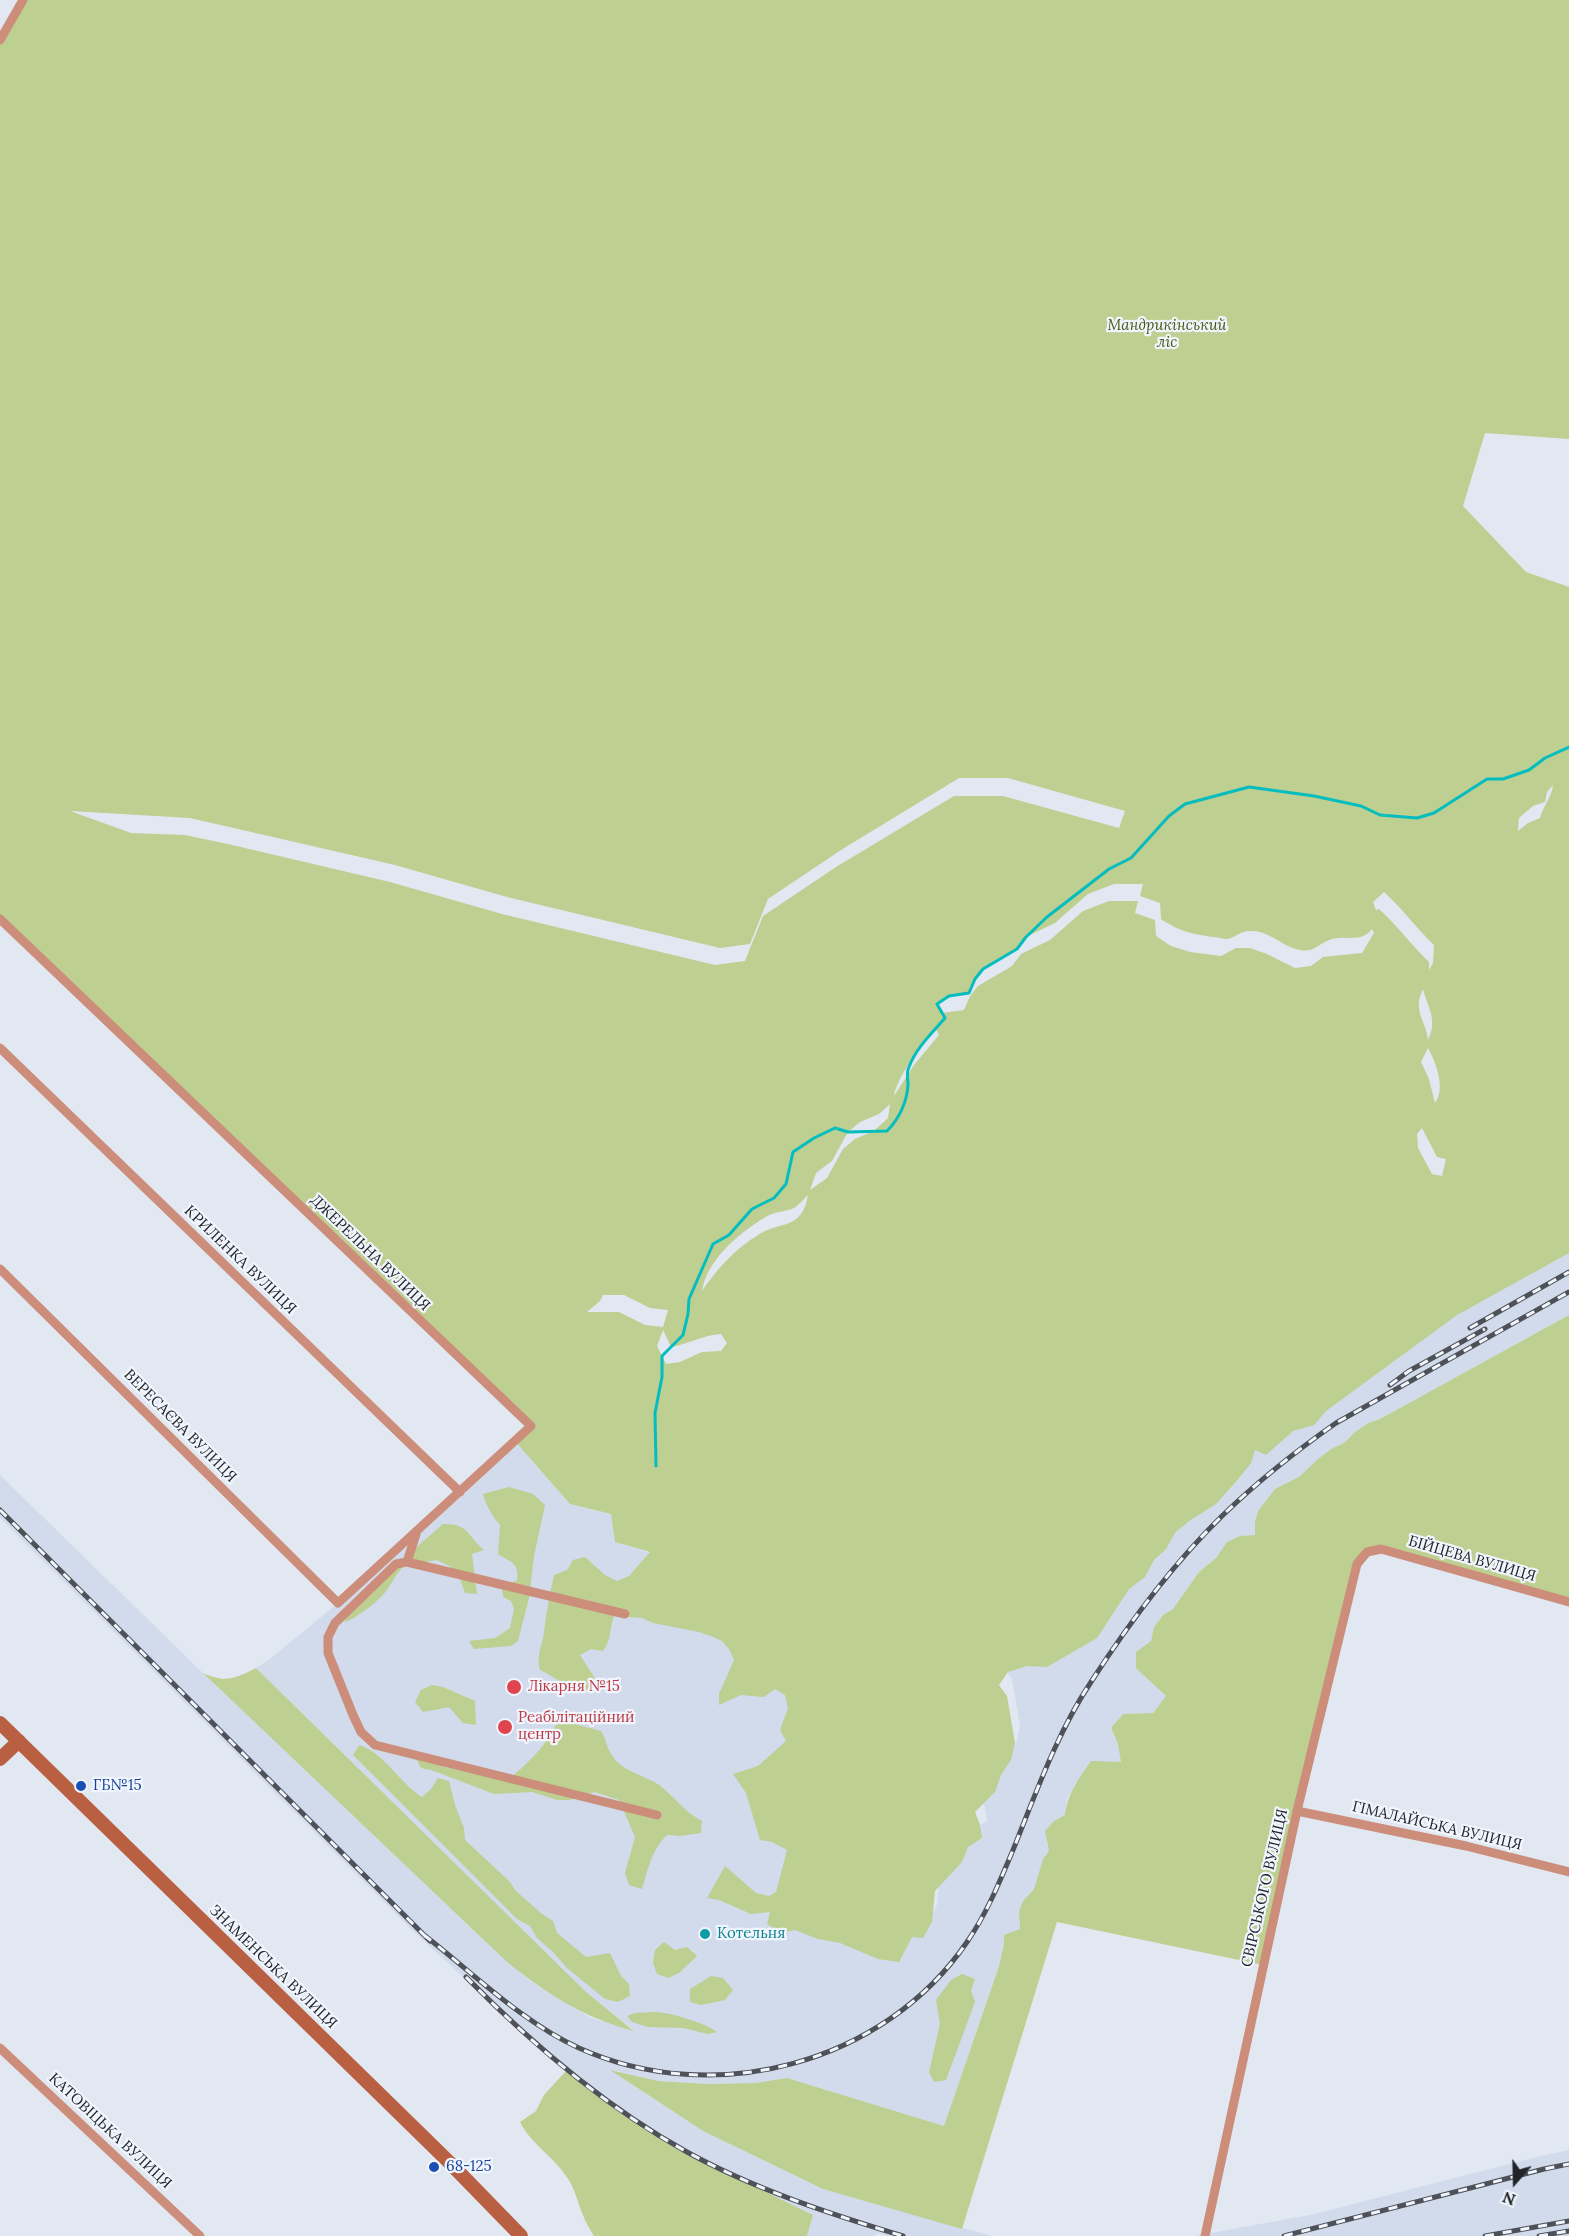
<!DOCTYPE html>
<meta charset="utf-8">
<style>
body{margin:0}
#map{position:relative;width:1569px;height:2236px;overflow:hidden;background:#e2e8f2;font-family:Lora,serif}
canvas{display:block}
.north{position:absolute;left:1485px;top:2152px;width:60px;height:60px;-webkit-text-stroke:4px #f1f5fd;paint-order:stroke;rotate:200deg;font-size:16px;font-weight:700;line-height:24px;text-align:center;color:#222428}
.north::after{content:'';display:block;margin:auto;width:21px;height:27px;background:#222428;clip-path:polygon(50% 0,100% 100%,50% 72%,0 100%)}
</style>
<div id="map">
<canvas width="1569" height="2236"></canvas>
<div class="north">N</div>
</div>
<script>
const ctx = document.querySelector('canvas').getContext('2d');
ctx.lineJoin = 'round';
function fillPath(path, color) { ctx.fillStyle = color; ctx.fill(path, 'evenodd'); }
function strokePath(path, color, width, dash) { ctx.strokeStyle = color; ctx.lineWidth = width; ctx.lineCap = dash ? 'butt' : 'round'; ctx.setLineDash(dash || []); ctx.stroke(path); }
function drawText(font, color, halo, rows, align = 'center') {
  ctx.font = font + ' Lora,serif'; ctx.lineWidth = 4.5; ctx.setLineDash([]); ctx.textBaseline = 'middle'; ctx.strokeStyle = halo; ctx.fillStyle = color; for (const [text, x, y, turn = 0] of rows) {
    ctx.save(); ctx.translate(x, y); ctx.rotate((+turn || 0) * Math.PI / 180); ctx.textAlign = isNaN(turn) ? turn : align; if (halo) ctx.strokeText(text, 0, 0); ctx.fillText(text, 0, 0); ctx.restore();
  }
}
fillPath(new Path2D(`
 M1569,1241V1315L1380,1419L1368,1423L1354,1433L1344,1443L1331,1449L1318,1459L1299,1477L1275,1489L1258,1511L1255,1522V1535L1240,1536L1227,1542L1216,1558L1199,1572L1173,1609L1163,1615L1154,1627L1151,1641L1136,1652L1154,1684L1166,1696L1153,1713L1123,1714L1111,1729L1118,1744L1122,1762L1076,1782L1067,1799L1065,1815L1054,1821L1047,1844L1050,1851L1043,1859L1034,1889L1023,1901L1019,1911L1020,1929L1004,1935V1944L999,1965L944,2126L787,2078L755,2083L707,2084L658,2081L612,2070L635,2087L703,2131L823,2189L992,2236H887L877,2233L876,2236H807L813,2215L690,2155L619,2110L566,2071L413,1931L0,1518V1475L203,1673L507,1962L536,1985L591,2018L633,2029L586,1993L256,1668L270,1659L338,1603L514,1440L570,1504L611,1514L616,1542L650,1553L735,1603L928,1921L937,1905L940,1874L973,1830L987,1821L985,1808L979,1795L1016,1743L1020,1726L1012,1679L1004,1668L1126,1587L1256,1446L1330,1394Z
 M1569,2150V2236H1194L1310,2215L1541,2156Z`), '#d1dbeb');
fillPath(new Path2D(`
 M23,0H1569V439L1485,433L1463,506L1526,572L1569,587V1253L1457,1315L1326,1411L1314,1425L1293,1431L1266,1455L1255,1450L1251,1463L1240,1477L1216,1504L1189,1521L1175,1533L1166,1549L1154,1560L1145,1577L1129,1589L1097,1638L1047,1667L1027,1666L1008,1672L999,1685L1007,1696L1015,1743L1011,1760L1001,1775L995,1792L975,1812L980,1825L982,1838L968,1847L962,1862L935,1891L932,1922L923,1938L912,1937L899,1962L878,1959L840,1943L818,1939L795,1930L780,1933L767,1924L770,1912L751,1914L719,1900L707,1898L725,1866L756,1893L769,1896L776,1892L787,1850L772,1842L760,1840L746,1793L733,1774L758,1766L786,1741L780,1730L788,1708L785,1695L775,1689L764,1697L741,1695L719,1705V1694L734,1660L729,1649L722,1641L711,1636L699,1632L653,1623L642,1618L614,1616C609,1630 612,1639 603,1651L591,1649L580,1655L594,1677V1690C569,1692 561,1680 540,1670C536,1654 542,1648 544,1632C546,1613 550,1594 554,1575L567,1570L573,1560L585,1557L605,1575L617,1581L629,1576L650,1552L615,1542L611,1514L570,1504L514,1440L530,1427L0,919V40ZM959,778H1008L1125,811L1119,828L1003,796H954L836,867L763,916L745,961L715,965L502,914L390,882L228,844L185,835L131,833L70,811L190,818L395,865L507,897L720,948L750,944L768,899L841,850ZM1553,785C1552,797 1543,806 1540,818L1528,823L1518,831L1519,818L1533,806L1545,802L1547,792ZM1114,884H1143L1140,896L1160,903L1161,919C1179,931 1191,934 1213,937C1217,937 1223,939 1227,939C1237,937 1240,930 1253,931C1271,932 1283,947 1300,950C1313,953 1319,944 1329,940C1345,934 1361,944 1372,929L1374,933L1362,953L1323,957L1311,966L1295,968L1267,954L1250,948H1236L1221,956L1190,952L1171,946L1156,936L1155,920L1135,913L1138,901H1109L1083,911L1050,940L1021,954L1012,966L978,986L970,996L964,1010L942,1013L937,1004L949,996L969,993L975,979L983,969L1017,949L1026,937L1055,923L1088,894ZM1384,892C1402,908 1416,928 1434,945L1433,963L1429,970V962C1411,945 1397,925 1379,909L1376,910L1373,902ZM1423,989C1428,1009 1438,1019 1428,1040C1426,1020 1412,1011 1423,989ZM936,1029L939,1035L914,1065L894,1096C896,1079 923,1041 936,1029ZM1428,1048C1436,1063 1446,1088 1435,1103L1429,1079L1421,1062ZM890,1104L888,1118L874,1131L855,1139L843,1149L827,1178L810,1190L816,1173L832,1161L848,1132L860,1122L879,1114ZM1422,1128L1437,1157L1446,1159L1442,1176L1432,1174L1418,1148L1417,1134ZM808,1195C802,1231 781,1220 758,1235C735,1249 717,1269 702,1291C707,1260 738,1234 764,1218C774,1211 786,1212 794,1208C799,1205 804,1199 808,1195ZM603,1295H624L650,1308L668,1310L663,1327L645,1325L619,1312H587L600,1301ZM663,1330L671,1347C689,1344 703,1335 721,1334L727,1343L721,1351L702,1352L680,1362L666,1364L657,1346Z
 M1569,1315V1602L1381,1549L1367,1552L1357,1564L1263,1965L1057,1922L962,2229L823,2189L703,2131L610,2070L658,2081L707,2084L755,2083L787,2078L944,2126L999,1966L1004,1944V1935L1020,1929L1019,1911L1023,1901L1034,1889L1043,1859L1049,1851L1045,1831L1054,1821L1065,1815C1068,1792 1078,1780 1091,1761L1121,1762L1118,1744L1111,1728L1123,1714L1153,1713L1166,1696L1136,1668V1652L1151,1641L1154,1627L1163,1615L1173,1609L1199,1572L1216,1558L1227,1542L1240,1536L1255,1535V1522L1258,1511L1275,1489L1299,1477L1318,1459L1331,1449L1344,1443L1354,1433L1368,1423L1380,1419Z
 M509,1487L533,1494L545,1505L534,1556L529,1598L518,1641L511,1646L474,1649L469,1641L495,1638L510,1628L514,1609L511,1601L503,1597L502,1588L517,1580C520,1563 510,1562 498,1554L500,1525C493,1517 485,1504 483,1494Z
 M443,1524C470,1524 466,1535 484,1550L472,1554L477,1594L465,1593L457,1571L447,1565L437,1560L413,1564L407,1563C398,1571 394,1579 387,1590C380,1600 357,1618 345,1622V1610Z
 M256,1668L586,1992L634,2031C584,2018 547,1994 507,1962L203,1673C225,1683 235,1679 256,1668Z
 M432,1685L443,1687L475,1701L476,1725L463,1723L449,1707L423,1712L415,1702L421,1690Z
 M567,1722L601,1731C606,1739 606,1745 610,1752C621,1773 644,1774 659,1785C675,1797 684,1812 702,1821L701,1833L680,1836L667,1835C652,1849 648,1869 642,1889L629,1885L625,1873L635,1837L619,1800L595,1792L570,1800H557L532,1792L494,1794L434,1771L421,1768L415,1757L448,1768L506,1781C525,1766 545,1748 556,1725Z
 M359,1745C385,1753 399,1783 422,1797L431,1789L438,1778L449,1781L455,1805L464,1828L465,1840L509,1881L516,1891L542,1914L553,1921L557,1933L586,1957L610,1953L621,1976L629,1984L630,1996L618,2002L605,1999L567,1968L553,1952L537,1938L530,1926L517,1919L353,1755Z
 M664,1942L675,1950L687,1947L697,1956L679,1973L668,1978L657,1974L653,1963L655,1950Z
 M962,1974L975,1979L971,1990L975,2002L946,2080L934,2082L929,2072L940,2024L936,2000L951,1980Z
 M711,1976L723,1978L733,1990L725,2000L701,2005L690,2002V1989Z
 M654,2012C669,2012 706,2023 717,2032L708,2034L683,2028L648,2027L632,2022L627,2016L635,2013Z
 M566,2071L619,2110L690,2155L813,2215L807,2236H594C590,2229 585,2222 583,2215C577,2201 575,2188 566,2176C553,2156 530,2143 520,2122L536,2111L544,2095Z`), '#bdcf91');
strokePath(new Path2D(`
 M656,1466L655,1413L662,1377V1356L683,1335L688,1314L689,1299L713,1244L729,1235L752,1209L774,1198L786,1184L793,1152L814,1138L835,1128L848,1132L887,1131C899,1119 907,1102 908,1085C908,1079 906,1072 909,1067C916,1048 932,1033 945,1018L937,1004L949,996L969,993L975,979L983,969L1017,949L1026,937L1047,917L1109,869L1131,858L1169,816L1185,804L1249,787L1314,796L1361,806L1380,815L1417,818L1434,813L1487,779H1503L1529,770L1545,758L1569,747`), '#05bdbf', 3);
strokePath(new Path2D(`
 M0,40L23,0
 M0,919L531,1426L338,1603L0,1269
 M0,1048L460,1492
 M407,1562L416,1534
 M625,1614L407,1562L396,1564L335,1623L328,1637V1653L353,1715L361,1732L375,1745L657,1815
 M1297,1811L1466,1846L1569,1872
 M0,2048L200,2236
 M1205,2236L1297,1811L1357,1564L1367,1552L1381,1549L1569,1602`), '#cc8e7a', 9);
strokePath(new Path2D(`
 M0,1723L449,2162L521,2236
 M0,1759L19,1741`), '#b95f42', 14);
const rail = new Path2D(`
 M1470,1328L1569,1272
 M1390,1385L1409,1371L1485,1329
 M0,1510L430,1941
 M424,1935C473,1973 522,2022 579,2048C714,2109 884,2064 967,1942C987,1913 1000,1881 1013,1850C1036,1793 1057,1733 1091,1682C1129,1623 1172,1565 1222,1516C1257,1482 1296,1451 1336,1423L1569,1292
 M466,1977C532,2044 604,2106 687,2152C754,2189 830,2214 903,2236
 M1284,2236L1544,2169L1569,2164
 M1485,2236L1569,2221
 M1539,2236L1569,2231`);
strokePath(rail, '#4e5157', 5);
strokePath(rail, '#f1f5fd', 3, [9]);
for (const [x, y, r, color] of [
 [514,1687,8,"#e0444e"],
 [505,1727,8,"#e0444e"],
 [81,1786,6,"#1a4fb4"],
 [705,1934,6,"#0f9aa8"],
 [434,2167,6,"#1a4fb4"]
]) { const dot = new Path2D(); dot.arc(x, y, r, 0, 2 * Math.PI); ctx.fillStyle = color; ctx.fill(dot); strokePath(dot, '#f1f5fd', 2); }
drawText('italic 15px', '#485814', '#f1f5fd', [
 ["Мандрикінський",1167,326],
 ["ліс",1167,343]
]);
drawText('15px', '#222428', '#f1f5fd', [
 ["ДЖЕРЕЛЬНА ВУЛИЦЯ",370,1253,44],
 ["КРИЛЕНКА ВУЛИЦЯ",240,1260,44],
 ["ВЕРЕСАЄВА ВУЛИЦЯ",180,1426,45],
 ["БІЙЦЕВА ВУЛИЦЯ",1472,1559,16],
 ["ГІМАЛАЙСЬКА ВУЛИЦЯ",1437,1826,13],
 ["СВІРСЬКОГО ВУЛИЦЯ",1265,1888,-77],
 ["ЗНАМЕНСЬКА ВУЛИЦЯ",273,1967,44],
 ["КАТОВІЦЬКА ВУЛИЦЯ",110,2131,43]
]);
drawText('15px', '#be3a42', '#f1f5fd', [
 ["Лікарня №15",528,1687],
 ["Реабілітаційний",518,1718],
 ["центр",518,1735]
], 'left');
drawText('15px', '#164399', '#f1f5fd', [
 ["ГБ№15",93,1786],
 ["68-125",446,2167]
], 'left');
drawText('15px', '#0d838f', '#f1f5fd', [
 ["Котельня",717,1934]
], 'left');
</script>
